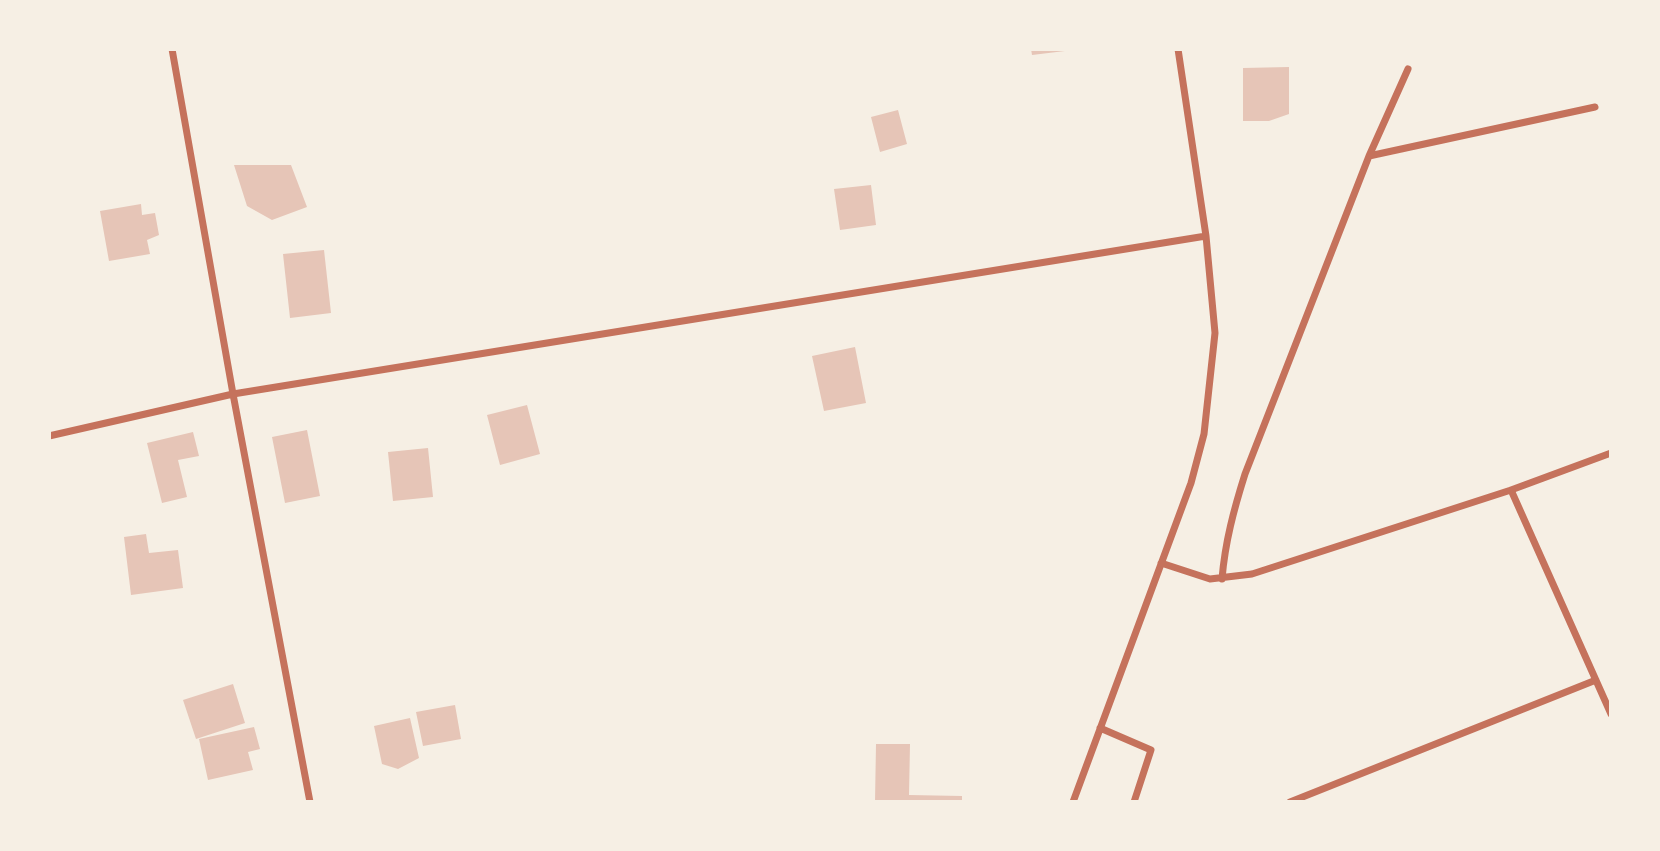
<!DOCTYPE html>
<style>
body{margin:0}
#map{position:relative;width:1660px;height:851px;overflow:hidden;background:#f6efe4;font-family:"Exo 2",sans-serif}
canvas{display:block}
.frame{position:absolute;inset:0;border:51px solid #f6efe4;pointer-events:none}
</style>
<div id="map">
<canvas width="1660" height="851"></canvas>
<div class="frame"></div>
</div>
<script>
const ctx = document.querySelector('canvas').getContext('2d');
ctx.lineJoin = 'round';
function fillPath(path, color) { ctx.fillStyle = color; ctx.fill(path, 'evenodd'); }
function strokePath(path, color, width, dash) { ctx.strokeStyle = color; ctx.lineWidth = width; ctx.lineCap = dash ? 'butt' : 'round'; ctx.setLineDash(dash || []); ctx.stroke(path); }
fillPath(new Path2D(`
 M1031,49H1065V51L1032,55Z
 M1289,67V114L1269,121H1243V68Z
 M898,110L907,144L880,152L871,117Z
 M234,165H291L307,207L272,220L247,206Z
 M871,185L876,225L840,230L834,189Z
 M141,204L142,215L155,213L159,235L147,240L150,254L109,261L100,211Z
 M324,250L331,313L290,318L283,254Z
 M855,347L866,403L824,411L812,356Z
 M527,405L540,454L500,465L487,415Z
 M307,430L320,496L285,503L272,437Z
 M193,432L199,456L178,460L187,497L162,503L147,443Z
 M428,448L433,497L393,501L388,452Z
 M146,534L149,553L178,550L183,588L131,595L124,537Z
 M233,684L245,723L196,739L183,700Z
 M455,705L461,739L423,746L416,712Z
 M410,718L419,758L398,769L382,764L374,726Z
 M254,727L260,749L248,752L253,770L208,780L199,739Z
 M876,744H910L909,795L962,796V802H875Z`), '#e6c5b7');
strokePath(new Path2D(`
 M172,49L233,394L310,802
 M1369,156L1408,69
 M49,436L233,394L1206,236
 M1511,490L1611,714
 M1161,563L1210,579L1252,574L1511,490L1611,453
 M1222,579C1225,542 1234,509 1245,474L1369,156L1595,107
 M1100,728L1151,750L1134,802
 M1073,802L1191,483L1204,434L1215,333L1206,236L1178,49
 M1290,802L1596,680`), '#c5725c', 7);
</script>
